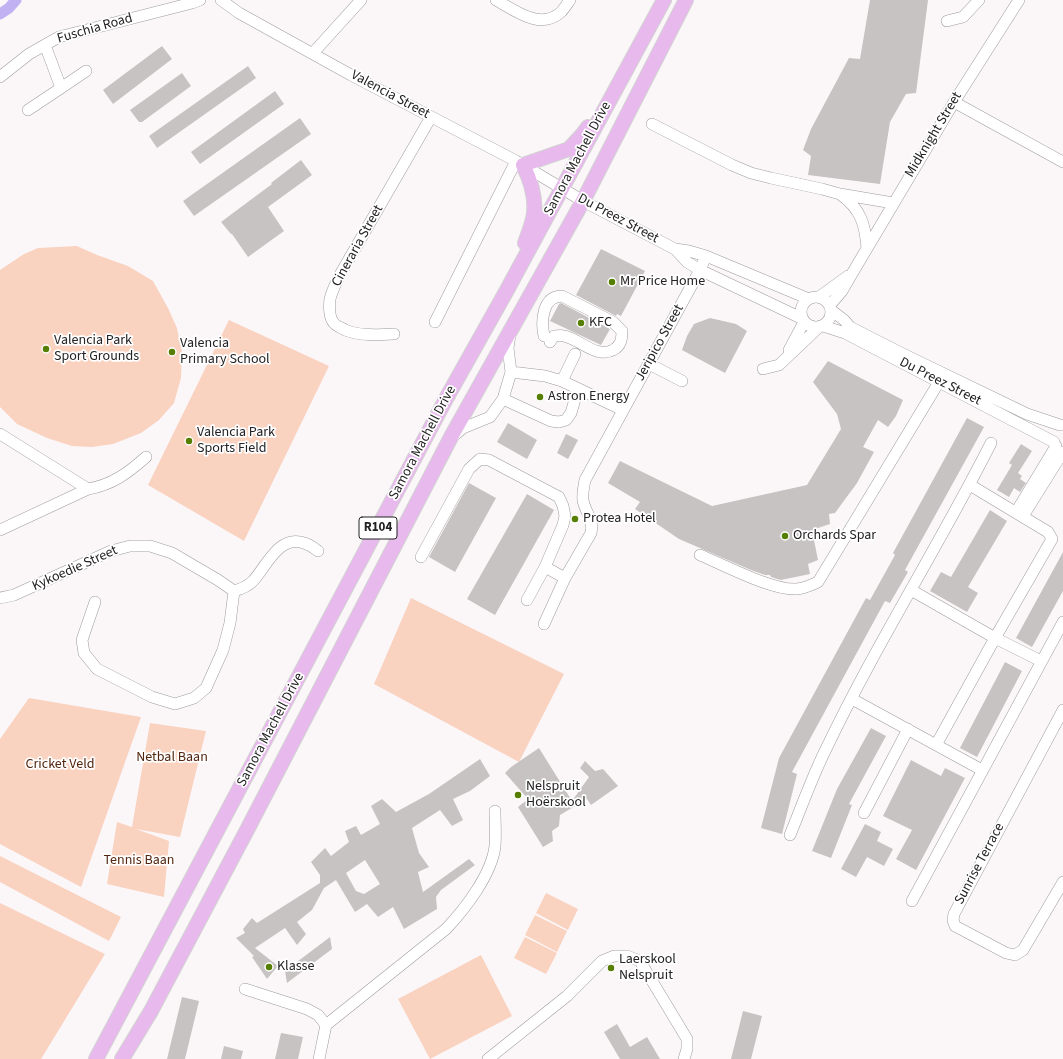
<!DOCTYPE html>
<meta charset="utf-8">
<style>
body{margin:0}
canvas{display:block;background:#fbf7f9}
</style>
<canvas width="1063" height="1059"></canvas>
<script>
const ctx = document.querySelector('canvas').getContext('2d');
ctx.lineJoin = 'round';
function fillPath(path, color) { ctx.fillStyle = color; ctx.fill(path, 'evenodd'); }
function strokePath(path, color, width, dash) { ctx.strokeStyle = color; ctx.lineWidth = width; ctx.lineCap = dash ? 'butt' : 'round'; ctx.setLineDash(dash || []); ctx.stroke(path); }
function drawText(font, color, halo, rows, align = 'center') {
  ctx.font = font + ' "Source Sans 3",sans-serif'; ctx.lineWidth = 3.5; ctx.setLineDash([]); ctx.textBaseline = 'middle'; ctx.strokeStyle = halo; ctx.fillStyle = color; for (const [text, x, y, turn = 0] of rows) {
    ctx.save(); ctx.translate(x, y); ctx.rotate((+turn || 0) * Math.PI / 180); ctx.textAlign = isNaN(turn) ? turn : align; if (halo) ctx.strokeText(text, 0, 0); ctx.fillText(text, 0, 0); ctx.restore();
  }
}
fillPath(new Path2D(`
 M77,246L97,255L128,266L153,281L168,308L177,328L182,352L181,378L174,403L159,420L141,433L113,444L92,447L72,446L47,438L17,424L0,407V270L24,254L38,248Z
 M229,320L329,366L244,541L148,485Z
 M411,598L564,674L519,762L374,684Z
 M29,698L141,717L81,887L0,844V739Z
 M150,723L206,731L180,837L136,829L169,841L164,897L107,884L117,822L132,827Z
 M0,856L121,917L109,941L0,882Z
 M546,893L578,909L568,930L536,913Z
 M0,903L105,954L41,1059H0Z
 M535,915L567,931L557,952L525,935Z
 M525,937L557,953L546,974L514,958Z
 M481,955L512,1016L430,1059L398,999Z`), '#fad2c0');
strokePath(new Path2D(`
 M0,14L9,8L16,0`), '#c1b1f3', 11);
fillPath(new Path2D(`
 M870,0H928L916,93L906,94L890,122L880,184L808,175L811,156L803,150L811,129L849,58L860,59Z
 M162,46L172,59L113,104L103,90Z
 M248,66L256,78L157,148L149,136Z
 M182,73L191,86L142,122H139L130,110Z
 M275,91L284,104L200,164L191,152Z
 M300,118L311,134L194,216L183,201Z
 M301,160L312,175L268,207L284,231L248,257L232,234H231L221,222L272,184L271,183Z
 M601,249L645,271L621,316L617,314L616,316L576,295Z
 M561,303L610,329L601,345L550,321L559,304Z
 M710,318L736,324L747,331L725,373L682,350L687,336L694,324Z
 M828,361L903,400L896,416L888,427L878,420L863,447L874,452L857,483L835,513L829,514L830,524L812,530L818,560L808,564L810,574L781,580L777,579L771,577L770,575H765L751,570L679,539L635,509L640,502L608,483L620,461L712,506L807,485L841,429L837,414L813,382Z
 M967,418L984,427L905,570L908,572L890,603L885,601L792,772L797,774L782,834L761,828L779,758L866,598L870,600L895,555L893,553Z
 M508,423L537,440L527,459L497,442Z
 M566,434L578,440L568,459L557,453Z
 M1021,444L1032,451L1018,473L1022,476L1020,479L1026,483L1020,492L1014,488L1009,497L997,490L1012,465L1009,463Z
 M469,483L496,498L455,572L429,557Z
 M527,494L554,510L495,615L467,599Z
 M990,510L1007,521L968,587L978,593L967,612L930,591L941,572L951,577Z
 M1063,552V591L1032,647L1016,638Z
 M1005,662L1022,671L977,757L960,748Z
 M871,728L886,736L849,804L852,805L831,858L812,851L837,789Z
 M539,748L572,801L589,777L580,768L585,761L595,771L603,769L618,786L591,805L587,799L560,815L559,826L552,831L553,841L543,847L518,807L528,799L505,773L511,767Z
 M480,759L490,776L470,791L453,799L463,820L452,826L440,810L412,828L419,853L429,867L418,872L423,892L469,859L475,865L441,890L436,897L437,909L404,929L393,907L378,917L367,904L355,912L336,880L324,888L312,910L297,922L306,934L297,945L285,928L255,948L278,966L267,979L252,957L254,956L236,938L245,933L243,929L252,918L257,923L320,883V875L311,862L325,848L331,856L349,842L345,831L356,826L361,835L380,824L371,806L382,799L396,812L429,794ZM365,860L380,884L364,894L356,891L346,873Z
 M911,760L941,776L945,768L965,778L916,870L896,859L912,830L883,816Z
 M865,824L881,832L877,841L893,849L884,866L867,857L856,877L841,869Z
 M330,937L332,949L287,983L285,971Z
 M182,997L199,1001L185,1059H167Z
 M743,1011L762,1016L751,1059H731Z
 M617,1024L630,1047L647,1037L660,1059H620L604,1032Z
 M281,1033L303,1037L298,1059H275Z
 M224,1046L243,1051L241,1059H221Z`), '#c7c3c3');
const minor = new Path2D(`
 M221,0L239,13L351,75L516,161L583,201L675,249L687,262L700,270L803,319
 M496,0C514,10 541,31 561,12C564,9 567,4 570,0
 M947,21L963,17L979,0
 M313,53L361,0
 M0,77L29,54L59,37L192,3L200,0
 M61,88L86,71
 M954,102L1063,162
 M28,110L61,88L45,45
 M652,124L732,165L751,173L771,178L822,189L840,194L893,203
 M840,194C861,209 865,224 867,248
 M675,249L689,251L706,256L809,299
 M801 312a15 15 0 1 1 30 0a15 15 0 1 1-30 0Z
 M819,297L848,276
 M830,305L842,291L853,272L954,102L1019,0
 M831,310L844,320L850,327L903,354L1027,414L1060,425
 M435,322L516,161
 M823,326L845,333L1054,442
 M394,334C377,335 361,336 345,330C342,328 336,326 334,323C329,318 329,306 330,299C332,290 337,281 341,273L431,117
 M544,336C541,322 542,296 562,296L613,322L622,331C622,339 621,346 613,350C596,359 580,339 564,336C560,335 557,336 554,336L550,342
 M789,350L804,322
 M649,364L682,381
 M763,369L779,365L819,327
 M511,372L545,376L562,381L623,410
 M562,381L575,354
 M503,399L551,421L559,422L566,420L571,413L578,389
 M0,434L88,489C112,485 128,473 146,457
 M452,437L463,428L490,417L503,399L511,372L508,348L510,335
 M1016,512L1056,446
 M1023,516L1063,452
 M0,530L88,489
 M700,555C724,565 773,591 797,589C805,588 811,585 818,582L939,382
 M421,557L469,469L480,459L489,460L559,497L563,506L565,516L563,525L545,567L527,600
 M545,567L565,578
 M911,590L995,638L1041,661
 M234,591C241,589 248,586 253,581C266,567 279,534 304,543C309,544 314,548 318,551
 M0,598L14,595L111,551L130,546H150L172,553L218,580L234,591
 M95,602L82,640L84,653L97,669L152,697L175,704L194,698L206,688L223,650L230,623L234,591
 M544,624L565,578L591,533C594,518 585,513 583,500C582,493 584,486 585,480L700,270L706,256
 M852,699L982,770
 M1063,710L954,914L953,920L955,926L1006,953L1015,955L1023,950L1063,882
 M936,745L995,638L1052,539L1048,532L970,485
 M864,813L908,729
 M790,835C802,806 812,777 826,749C876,644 939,546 991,443
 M912,901L1063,622
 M245,989L307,1009L318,1015L326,1025L319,1059
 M326,1025L446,929C465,909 492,874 495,846C496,835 495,823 495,811
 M488,1059L567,996L602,961L614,956H627L640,961L687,1039V1049L684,1059`);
const major = new Path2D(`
 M525,243C528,235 531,227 533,219C537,201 531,181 523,165L569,149L582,135L588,127
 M96,1059L447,397L507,290L664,0
 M122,1059L151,1011L247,830L451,437L583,201L686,0`);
strokePath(minor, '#9e9b9c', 12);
strokePath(major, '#d3d3d3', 16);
strokePath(minor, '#fff', 11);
strokePath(major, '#e8b9ed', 14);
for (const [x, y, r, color] of [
 [612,282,4,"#567e00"],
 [581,323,4,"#567e00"],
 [46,349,4,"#567e00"],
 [172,352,4,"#567e00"],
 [540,397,4,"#567e00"],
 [189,441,4,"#567e00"],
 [575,519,4,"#567e00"],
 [785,536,4,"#567e00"],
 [518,795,4,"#567e00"],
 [269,967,4,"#567e00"],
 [611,968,4,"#567e00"]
]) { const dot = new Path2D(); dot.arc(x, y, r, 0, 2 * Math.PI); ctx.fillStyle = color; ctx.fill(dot); strokePath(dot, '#fff', 1.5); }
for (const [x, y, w] of [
 [378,528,38]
]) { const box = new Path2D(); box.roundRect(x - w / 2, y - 11, w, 22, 3); ctx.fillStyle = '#fff'; ctx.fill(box); strokePath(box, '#242223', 1); }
drawText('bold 13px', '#242223', null, [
 ["R104",378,528]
]);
drawText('14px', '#242223', '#fff', [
 ["Fuschia Road",95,29,-16],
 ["Valencia Street",390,95,28],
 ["Midknight Street",934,135,-59],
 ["Samora Machell Drive",578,159,-62],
 ["Du Preez Street",618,219,28],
 ["Cineraria Street",358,246,-61],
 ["Jeripico Street",660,343,-61],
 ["Du Preez Street",940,382,27],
 ["Samora Machell Drive",423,443,-62],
 ["Kykoedie Street",75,569,-24],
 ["Samora Machell Drive",271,730,-62],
 ["Sunrise Terrace",980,864,-62]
]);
drawText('14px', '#242223', '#fff', [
 ["Mr Price Home",620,282],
 ["KFC",589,323],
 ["Valencia Park",54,341],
 ["Sport Grounds",54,357],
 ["Valencia",180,344],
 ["Primary School",180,360],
 ["Astron Energy",548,397],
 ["Valencia Park",197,433],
 ["Sports Field",197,449],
 ["Protea Hotel",583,519],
 ["Orchards Spar",793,536],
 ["Nelspruit",526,787],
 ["Hoërskool",526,803],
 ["Laerskool",619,960],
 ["Nelspruit",619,976],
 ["Klasse",277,967]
], 'left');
drawText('14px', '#522610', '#fff', [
 ["Netbal Baan",172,758],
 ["Cricket Veld",60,765],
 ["Tennis Baan",139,861]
]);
</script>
